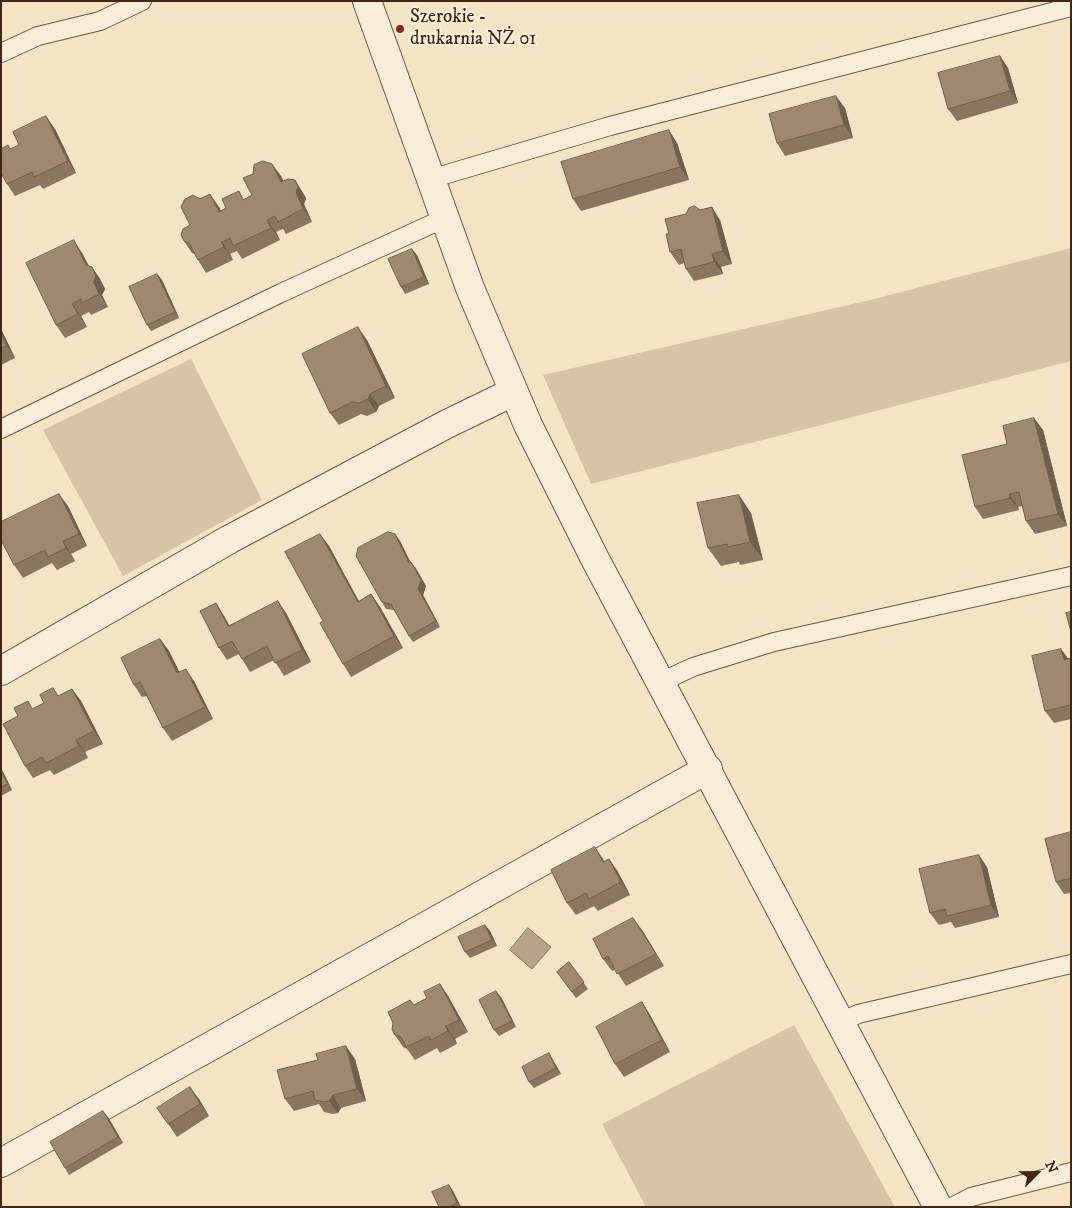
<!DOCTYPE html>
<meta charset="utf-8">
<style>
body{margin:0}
#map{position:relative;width:1072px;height:1208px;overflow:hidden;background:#f3e4c4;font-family:"IM FELL DW Pica",serif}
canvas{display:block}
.frame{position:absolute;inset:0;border:2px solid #412715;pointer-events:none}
.north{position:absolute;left:1012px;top:1148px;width:50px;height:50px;-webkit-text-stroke:4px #f7edd9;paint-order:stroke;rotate:67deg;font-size:14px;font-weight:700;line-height:20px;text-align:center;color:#412715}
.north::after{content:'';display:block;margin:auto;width:18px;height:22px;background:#412715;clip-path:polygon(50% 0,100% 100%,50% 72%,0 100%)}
</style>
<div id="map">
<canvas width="1072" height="1208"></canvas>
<div class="frame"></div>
<div class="north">N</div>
</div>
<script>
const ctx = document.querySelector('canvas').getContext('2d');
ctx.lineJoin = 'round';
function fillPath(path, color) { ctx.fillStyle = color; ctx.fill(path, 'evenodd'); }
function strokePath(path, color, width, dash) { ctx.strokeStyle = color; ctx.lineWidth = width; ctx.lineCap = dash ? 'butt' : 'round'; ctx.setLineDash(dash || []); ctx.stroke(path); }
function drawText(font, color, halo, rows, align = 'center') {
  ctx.font = font + ' "IM FELL DW Pica",serif'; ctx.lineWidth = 4.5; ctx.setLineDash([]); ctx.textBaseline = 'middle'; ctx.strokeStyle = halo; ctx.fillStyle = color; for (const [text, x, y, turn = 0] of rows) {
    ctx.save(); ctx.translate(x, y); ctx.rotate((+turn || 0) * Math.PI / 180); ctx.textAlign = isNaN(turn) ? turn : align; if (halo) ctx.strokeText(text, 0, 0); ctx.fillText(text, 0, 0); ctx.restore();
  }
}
fillPath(new Path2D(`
 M1071,248V361L591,484L543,375L870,300Z
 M191,359L262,500L123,576L43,430Z
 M794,1025L895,1207H646L602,1124Z`), '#d5c4a6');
const water = new Path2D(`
 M528,928L551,947L532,969L510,950Z`);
fillPath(water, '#b6a488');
strokePath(water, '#87725a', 1);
const service = new Path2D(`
 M1,53L38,36L100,21L142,1
 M430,179L610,126L1071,7
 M1,429L281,293L445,218
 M661,682L693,667L774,642L1071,576
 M841,1022L858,1014L1071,964
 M952,1207L971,1197L1071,1172`);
const minor = new Path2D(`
 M1,671L230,539L447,424L513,392
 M1,1163L708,769`);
const tertiary = new Path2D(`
 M367,1L470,288L528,425L594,557L938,1207`);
strokePath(service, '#6e5641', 20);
strokePath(minor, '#6e5641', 30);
strokePath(tertiary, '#6e5641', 30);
strokePath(service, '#f7edd9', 18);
strokePath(minor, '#f7edd9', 28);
strokePath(tertiary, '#f7edd9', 28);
fillPath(new Path2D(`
 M1000,56L1008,68L1018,103L957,121L948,109Z
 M845,108L853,138L785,156L777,143Z
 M55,129L76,173L43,189L40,185L15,196L7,184L11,149Z
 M677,143L689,180L581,211L573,199Z
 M272,164L281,176L283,181L295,180L303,193L306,198L304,204L312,222L286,234L283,229L276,232L280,240L242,259L237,251L230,254L233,260L206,273L198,260L195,254L192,253L184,241L200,199L219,207L221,211L252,195L253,174Z
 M700,210L720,220L732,264L721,267L723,274L694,281L686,269L684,263L679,265L670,252L669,234Z
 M82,253L89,266L92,267L100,279L105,289L102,295L108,307L91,315L89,312L81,316L87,327L65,338L56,325Z
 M417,255L429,284L405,294L401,287Z
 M157,274L162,280L179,318L151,331L147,325Z
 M1,329L15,358L1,365Z
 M367,340L395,398L379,406L376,412L367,416L361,414L339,425L330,413Z
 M1034,418L1043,430L1067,526L1035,534L1026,521L1022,506L1018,507L1019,510L983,519L975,507L1007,444Z
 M68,506L87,546L71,554L75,561L57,570L52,563L23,578L14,565Z
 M751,513L763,560L740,565L739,562L721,566L708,548Z
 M320,534L329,546L359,601L371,594L380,607L403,648L351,677L343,664L323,621Z
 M395,534L400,541L410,562H411L416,568L426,586L423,595L440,627L413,642L409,636L394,610L386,609L382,602Z
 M216,603L224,616L229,625L286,613L311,662L284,676L274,660L250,672L239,654L227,660L219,648Z
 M160,639L169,651L179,672L194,681L213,719L172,741L163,728L147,696L142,697L134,685Z
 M1061,649L1068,659L1071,658V719L1054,723L1045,711Z
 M72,689L81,701L103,744L85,752L88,758L54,775L50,770L33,778L25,766L33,709Z
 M1,768L12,790L1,796Z
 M1071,832V893L1064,894L1056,882Z
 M609,859L618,872L630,895L598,911L594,906L576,915L567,903L604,862Z
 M987,867L999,917L955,928L951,922L939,925L930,913Z
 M485,925L490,931L497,946L470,958L465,952Z
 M642,930L664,966L626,986L615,969L612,971L603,959Z
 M569,962L588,989L576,998L557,972Z
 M440,984L448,996L468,1032L455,1039L457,1044L440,1053L437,1048L415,1060L407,1049L403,1047L394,1034L414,1005L427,998Z
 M501,997L516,1027L499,1036L494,1030Z
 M642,1002L650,1015L670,1052L624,1077L615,1064Z
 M549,1053L561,1074L534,1088L529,1082Z
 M355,1059L366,1101L341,1108L338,1113L333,1114L324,1112L319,1104L294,1111L285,1099Z
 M199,1099L209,1116L177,1137L157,1108Z
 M108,1117L123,1143L69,1175L65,1168Z
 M449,1185L453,1191L461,1207H439Z`), '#887660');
fillPath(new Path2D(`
 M1000,56L1008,68L1018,103L1010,91Z
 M836,96L845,108L853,138L844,125Z
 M46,116L55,129L76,173L68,161Z
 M669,130L677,143L689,180L680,167Z
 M272,164L281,176L289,194L281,182Z
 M295,180L306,198L304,204L312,222L303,209L296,192Z
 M210,194L219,207L227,224L219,212Z
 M712,207L720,220L732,264L723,251Z
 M267,220L276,232L280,240L271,228Z
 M74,240L82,253L94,277L86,265Z
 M222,242L230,254L233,260L224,247Z
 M412,249L417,255L429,284L424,277Z
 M712,254L721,267L723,274L714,262Z
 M92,267L100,279L105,289L102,295L108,307L99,294L94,282Z
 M157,274L162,280L179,318L175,312Z
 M72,304L81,316L87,327L78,314Z
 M358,327L367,340L395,398L386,386Z
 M1,329L15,358L7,346L1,334Z
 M370,394L379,406L376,412L368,399Z
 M1034,418L1043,430L1067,526L1058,514Z
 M59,494L68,506L87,546L79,534Z
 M1009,494L1018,507L1019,510L1010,498Z
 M739,495L751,513L763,560L750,542Z
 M320,534L329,546L366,615L358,602Z
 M395,534L400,541L414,569L409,563Z
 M63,541L71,554L75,561L66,548Z
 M411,562L426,586L423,595L440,627L436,621L418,589Z
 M371,594L380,607L403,648L394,636Z
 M278,601L286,613L311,662L302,650Z
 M216,603L224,616L236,638L228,626Z
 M160,639L169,651L186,685L177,673Z
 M1061,649L1070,661L1064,660Z
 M186,669L194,681L213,719L205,707Z
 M72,689L81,701L103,744L94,731Z
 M76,740L85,752L88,758L79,746Z
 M1,768L12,790L8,784L1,771Z
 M595,847L603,859L611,875L603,862Z
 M979,855L987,867L999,917L991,905Z
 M609,859L618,872L630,895L621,882Z
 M633,918L642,930L664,966L656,954Z
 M485,925L490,931L497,946L492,940Z
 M440,984L448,996L468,1032L459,1020Z
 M496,991L501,997L516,1027L512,1021Z
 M642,1002L650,1015L670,1052L662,1040Z
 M446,1026L455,1039L457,1044L448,1031Z
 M346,1046L355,1059L366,1101L357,1089Z
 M549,1053L561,1074L556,1068Z
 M190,1087L199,1099L209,1116L200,1104Z
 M333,1095L341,1108L338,1113L329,1101Z
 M103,1111L108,1117L123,1143L118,1137Z
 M449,1185L453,1191L461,1207L457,1203Z`), '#6f604e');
const building = new Path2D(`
 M1000,56L1010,91L948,109L938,73Z
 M836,96L844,125L777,143L769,114Z
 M46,116L68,161L34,177L32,172L7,184L1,173V149L8,145L10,149L19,145L13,132Z
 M669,130L680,167L573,199L561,162Z
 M263,161L272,164L281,182L288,179L295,180L298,186L296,192L303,209L278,222L275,216L267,220L271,228L233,246L230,238L222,242L224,247L198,260L189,243L184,241L181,235L183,229L190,225L181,207L185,199L193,195L200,199L210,194L219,212L226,208L222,199L239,191L243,200L252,195L243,178L253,174L254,165Z
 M695,206L700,210L712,207L723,251L712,254L714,262L686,269L681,249L670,252L666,234H669L665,219L686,214L689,208Z
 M74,240L86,265L92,267L96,276L94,282L99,294L82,303L81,299L72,304L78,314L56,325L26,263Z
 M412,249L424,277L401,287L388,259Z
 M157,274L175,312L147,325L129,287Z
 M358,327L386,386L370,394L368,399L359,403L352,402L330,413L302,354Z
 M1,334L7,346L1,348Z
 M1034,418L1058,514L1026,521L1019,492L1009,494L1010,498L975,507L962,455L1007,444L1003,426Z
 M59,494L79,534L63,541L66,548L48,557L45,550L14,565L1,540V522Z
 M739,495L750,542L728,547L727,544L708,548L697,503Z
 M388,532L395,534L409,563L411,562L421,580L418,589L436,621L409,636L391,604L382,602L356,556L358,548Z
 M320,534L358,602L371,594L394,636L343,664L320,623L323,621L285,552Z
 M278,601L302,650L275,663L267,646L242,659L232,641L219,648L200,611L216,603L228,626Z
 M1071,612V632L1066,613Z
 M160,639L177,673L186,669L205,707L163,728L140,682L134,685L121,658Z
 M1061,649L1064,660L1071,658V705L1045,711L1032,656Z
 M53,688L58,696L72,689L94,731L76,740L79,746L46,763L42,757L25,766L3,724L18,716L14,708L28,701L32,709L44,703L40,695Z
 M1,771L8,784L1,787Z
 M1071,832V878L1056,882L1045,839Z
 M595,847L603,862L609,859L621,882L589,899L586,893L567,903L551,870Z
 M979,855L991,905L947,916L945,909L930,913L919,869Z
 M633,918L656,954L617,974L608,956L603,959L593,939Z
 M485,925L492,940L465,952L458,937Z
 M569,962L584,982L572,992L557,972Z
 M440,984L459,1020L446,1026L448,1031L431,1040L429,1036L406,1047L401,1037L394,1034L392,1029L393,1023L388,1012L410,1000L414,1005L427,998L424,992Z
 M496,991L512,1021L494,1030L479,1000Z
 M642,1002L662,1040L615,1064L596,1027Z
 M346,1046L357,1089L333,1095L329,1101L324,1102L315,1100L313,1091L285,1099L277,1070L318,1060L316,1054Z
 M549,1053L556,1068L529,1082L522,1067Z
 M190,1087L200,1104L168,1124L157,1108Z
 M103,1111L118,1137L65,1168L50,1142Z
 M449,1185L457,1203L449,1207H439L432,1192Z`);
fillPath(building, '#9e8970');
strokePath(building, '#6f604e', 1);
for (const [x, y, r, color] of [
 [400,29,5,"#8f2418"]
]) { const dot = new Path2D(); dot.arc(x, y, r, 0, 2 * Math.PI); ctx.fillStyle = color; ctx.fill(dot); strokePath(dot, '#f7edd9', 2); }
drawText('19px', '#412715', '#f7edd9', [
 ["Szerokie -",410,18],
 ["drukarnia NŻ 01",410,40]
], 'left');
</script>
